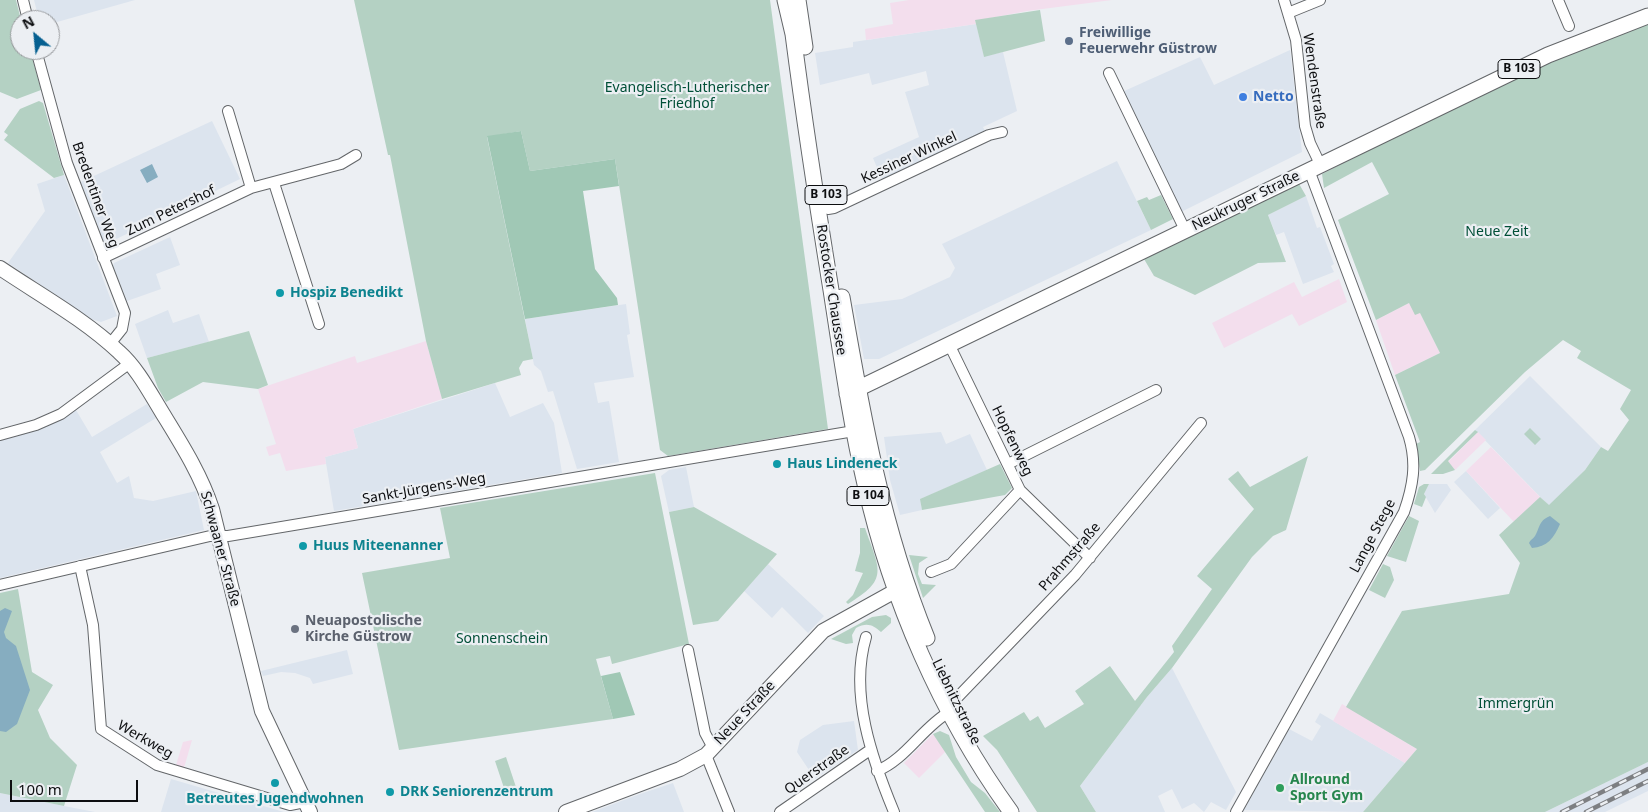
<!DOCTYPE html>
<meta charset="utf-8">
<style>
body{margin:0}
#map{position:relative;width:1648px;height:812px;overflow:hidden;background:#eceff3;font-family:"Noto Sans",sans-serif}
canvas{display:block}
.north{position:absolute;left:10px;top:10px;width:50px;height:50px;box-sizing:border-box;background:#eceff3;border:1px solid #939598;border-radius:50%;rotate:332deg;font-size:14px;font-weight:700;line-height:20px;text-align:center;color:#0d0e10}
.north::after{content:'';display:block;margin:auto;width:18px;height:22px;background:#066091;clip-path:polygon(50% 0,100% 100%,50% 72%,0 100%)}
.scale{position:absolute;left:10px;top:780px;width:128px;height:22px;box-sizing:border-box;border:2px solid #0d0e10;border-top:0;padding-left:6px;font-size:15px;line-height:18px;white-space:nowrap;color:#0d0e10;-webkit-text-stroke:4px #eceff3;paint-order:stroke}
</style>
<div id="map">
<canvas width="1648" height="812"></canvas>
<div class="north">N</div>
<div class="scale">100 m</div>
</div>
<script>
const ctx = document.querySelector('canvas').getContext('2d');
ctx.lineJoin = 'round';
function fillPath(path, color) { ctx.fillStyle = color; ctx.fill(path, 'evenodd'); }
function strokePath(path, color, width, dash) { ctx.strokeStyle = color; ctx.lineWidth = width; ctx.lineCap = dash ? 'butt' : 'round'; ctx.setLineDash(dash || []); ctx.stroke(path); }
function drawText(font, color, halo, rows, align = 'center') {
  ctx.font = font + ' "Noto Sans",sans-serif'; ctx.lineWidth = 4.5; ctx.setLineDash([]); ctx.textBaseline = 'middle'; ctx.strokeStyle = halo; ctx.fillStyle = color; for (const [text, x, y, turn = 0] of rows) {
    ctx.save(); ctx.translate(x, y); ctx.rotate((+turn || 0) * Math.PI / 180); ctx.textAlign = isNaN(turn) ? turn : align; if (halo) ctx.strokeText(text, 0, 0); ctx.fillText(text, 0, 0); ctx.restore();
  }
}
fillPath(new Path2D(`
 M34,0H135L50,24V20H39Z
 M976,24L984,56L1003,52L1017,111L983,127L986,133L883,182L873,158L919,137L905,92L929,85L926,71L872,85L869,73L820,85L815,53L853,47V42Z
 M1290,50L1302,152L1181,212L1122,92L1200,57L1214,85Z
 M212,121L240,179L108,243L104,242L81,182Z
 M1117,161L1151,230L879,359H864L854,305L902,299L950,277L955,268L942,244Z
 M64,175L117,316L101,322L91,319L8,263L45,211L37,184Z
 M1306,196L1317,228L1320,227L1334,264L1331,266L1334,272L1303,284L1284,232L1276,235L1268,215Z
 M170,237L180,265L156,274L161,289L127,301L113,266L114,263Z
 M626,304L630,334L627,335L634,377L594,383L598,403L609,401L619,462L577,469L553,391L548,392L541,371L534,365L525,319Z
 M168,310L173,323L199,314L209,342L147,358L135,324Z
 M1530,376L1601,447L1585,470L1549,506L1475,430Z
 M495,383L510,417L543,403L554,423L562,473L334,511L325,457L358,448L353,429Z
 M147,404L156,418L100,452L117,483L129,476L134,498L153,501L196,491L204,530L0,578V440L41,428L76,410L92,437Z
 M941,432L946,444L970,434L987,470L921,499L922,510L900,515L890,480L884,437Z
 M686,467L694,507L669,512L661,476L669,470Z
 M1466,471L1500,508L1488,519L1454,482Z
 M1429,484H1447L1451,490L1435,513L1424,494Z
 M768,564L824,616L808,633L782,607L772,618L744,591Z
 M347,650L353,674L313,684L310,678L295,673L281,672L263,676L261,671Z
 M1172,668L1236,792L1226,810L1211,802L1204,812L1194,803L1182,809L1172,789L1158,796L1165,812H1096L1080,786L1147,697Z
 M1320,713L1405,763L1363,812L1244,810L1289,729L1312,741L1321,726L1315,722Z
 M854,721L858,750L815,779L797,752L800,740L823,725Z
 M1648,762V791L1605,812H1545Z
 M171,779L284,812H161Z
 M673,783L684,812H592L640,794Z
 M0,793L64,806L95,812H0Z`), '#dce4ee');
fillPath(new Path2D(`
 M909,0H1112L1027,11L975,21L976,24L866,40L865,29L893,24L890,3Z
 M1339,279L1347,302L1299,326L1292,314L1224,348L1212,323L1294,282L1302,297Z
 M1409,303L1420,313L1440,353L1395,375L1376,320Z
 M426,341L442,399L353,429L358,448L325,457L326,464L286,471L280,453L269,456L266,447L276,444L258,389L355,356L357,363Z
 M1478,432L1486,440L1455,470L1448,462Z
 M1491,447L1540,497L1514,522L1466,471Z
 M1342,704L1417,749L1405,763L1333,721Z
 M933,734L946,751L919,778L904,763Z
 M192,740L184,768L176,765L183,742Z`), '#f3deed');
fillPath(new Path2D(`
 M0,0H16L21,20L20,50H30L41,90L17,99L0,92Z
 M354,0H770L828,429L668,456L660,450L615,159L530,171L521,131L487,137L533,359L523,361L519,368L521,375L442,399L426,341L390,155H388Z
 M1040,10L1045,41L984,57L975,20Z
 M1648,24V762L1545,812H1363L1417,749L1346,707L1402,611L1509,594L1520,563L1499,535L1540,497L1549,505L1585,470L1601,447L1608,451L1629,420L1620,409L1631,390L1577,358L1581,351L1563,340L1525,372L1425,470L1420,471L1416,444L1420,442L1395,375L1440,353L1420,313L1415,315L1409,303L1376,320L1338,220L1389,194L1372,162L1324,188L1322,174L1501,83L1553,60Z
 M39,101L43,103L64,175L54,178L4,140L8,135L4,132L20,109Z
 M1298,182L1306,196L1268,215L1286,262L1258,263L1195,295L1154,276L1144,259L1147,255Z
 M1161,195L1173,219L1151,230L1137,201L1147,197L1149,200Z
 M249,331L268,385L258,389L203,382L166,402L158,388L147,358Z
 M1530,428L1541,439L1535,445L1524,434Z
 M1475,430L1478,432L1448,461L1455,470L1443,474H1431Z
 M1308,456L1286,530L1273,536L1252,557L1172,668L1147,697L1080,786L1096,812H1037L997,750L983,736L1024,712L1030,721L1038,716L1045,728L1084,704L1075,691L1110,666L1135,701L1174,652L1172,646L1212,589L1197,576L1254,509L1228,479L1238,471L1250,487Z
 M1000,464L1012,488L1005,495L922,510L920,499Z
 M655,473L689,644L612,664L610,656L596,659L613,719L399,750L362,573L450,558L440,508Z
 M1424,484H1429L1424,494L1426,497L1422,507L1414,504L1419,487Z
 M694,507L777,554L718,621L693,625L669,512Z
 M1409,516L1419,521L1406,562L1387,556Z
 M860,528H865C880,571 889,579 848,604L846,602L853,595L863,573L855,571L860,553Z
 M909,555L928,557L919,563L918,574L922,584L936,585L923,598Z
 M1383,564L1390,567L1394,580L1385,598L1369,590Z
 M18,589L32,672L53,685L38,710L50,738L77,765L64,806L0,793V593Z
 M886,615L891,618V623L881,632C873,625 867,622 856,628L852,635L853,643L846,644L831,639L872,617Z
 M940,731L949,735L956,757L971,782L985,793L1000,812H985L933,734Z
 M506,757L518,793L507,797L495,761Z`), '#b4d1c3');
fillPath(new Path2D(`
 M521,131L530,171L615,159L619,186L583,191L595,269L617,298L618,305L525,319L487,136Z
 M620,672L635,715L613,719L601,676Z`), '#a0c8b5');
fillPath(new Path2D(`
 M152,164L158,177L147,183L140,170Z
 M1550,516L1560,524C1554,538 1547,547 1532,548L1529,543C1530,540 1533,539 1535,536C1540,528 1538,521 1550,516Z
 M5,608L12,611L4,632L6,638L16,646L30,690L17,724L6,732L0,731V611Z`), '#86adc0');
const minor = new Path2D(`
 M23,0L28,20
 M1284,0L1296,40L1305,126L1310,143L1320,164
 M1558,0L1569,26
 M1288,13L1320,0
 M36,50L67,163L125,313L122,329L110,344
 M1109,73L1185,230
 M228,111L251,188
 M274,183L319,324
 M828,209L834,208L989,135L1002,132
 M103,258L251,188L341,164L356,155
 M949,344L1020,490L1090,558
 M0,435L36,425L61,414L130,363
 M1008,464L1156,390
 M80,566L93,625L101,729L157,765L290,805L305,802
 M931,572L951,564L1020,490
 M0,585L210,536H228L854,431
 M866,637C849,694 872,759 894,812
 M688,650L705,733L713,748
 M953,702L1075,575L1201,423
 M706,755L729,812
 M877,771C906,759 922,728 949,712
 M780,812L870,750
 M1236,812L1404,512C1413,486 1417,464 1409,437L1309,170`);
const secondary = new Path2D(`
 M0,268C40,295 84,319 119,352C138,369 150,393 163,414C182,445 201,475 212,509L262,711L310,812
 M566,812L680,769L706,755L823,631L906,585`);
const primary = new Path2D(`
 M785,0L793,34C804,119 817,204 831,290C841,354 850,420 865,484C891,600 941,715 1011,812
 M798,0L805,47
 M842,297C862,413 882,528 927,638
 M847,394L1548,55L1648,16`);
strokePath(minor, '#636669', 12);
strokePath(secondary, '#636669', 16);
strokePath(primary, '#636669', 17);
strokePath(minor, '#fff', 10);
strokePath(secondary, '#fff', 14);
strokePath(primary, '#fff', 15);
const rail = new Path2D(`
 M1562,812L1648,769
 M1586,812L1648,781`);
strokePath(rail, '#7d7f82', 4.5);
strokePath(rail, '#eceff3', 2.5, [8]);
for (const [x, y, r, color] of [
 [1069,41,5,"#5c6f8a"],
 [1243,97,5,"#3f7fe0"],
 [280,293,5,"#0f9aa8"],
 [777,464,5,"#0f9aa8"],
 [303,546,5,"#0f9aa8"],
 [295,629,5,"#6b7280"],
 [275,783,5,"#0f9aa8"],
 [1280,788,5,"#2e9e5b"],
 [390,792,5,"#0f9aa8"]
]) { const dot = new Path2D(); dot.arc(x, y, r, 0, 2 * Math.PI); ctx.fillStyle = color; ctx.fill(dot); strokePath(dot, '#eceff3', 2); }
for (const [x, y, w] of [
 [1519,69,42],
 [826,195,42],
 [868,496,42]
]) { const box = new Path2D(); box.roundRect(x - w / 2, y - 9.5, w, 19, 4); ctx.fillStyle = '#eceff3'; ctx.fill(box); strokePath(box, '#0d0e10', 1); }
drawText('bold 12px', '#0d0e10', null, [
 ["B 103",1519,69],
 ["B 103",826,195],
 ["B 104",868,496]
]);
drawText('bold 14px', '#4e5e75', '#eceff3', [
 ["Freiwillige",1079,33],
 ["Feuerwehr Güstrow",1079,49]
], 'left');
drawText('14px', '#0d0e10', '#eceff3', [
 ["Wendenstraße",1314,81,82],
 ["Kessiner Winkel",909,158,-25],
 ["Bredentiner Weg",95,195,70],
 ["Neukruger Straße",1246,201,-26],
 ["Zum Petershof",171,211,-26],
 ["Rostocker Chaussee",831,290,81],
 ["Hopfenweg",1012,441,64],
 ["Sankt-Jürgens-Weg",424,489,-10],
 ["Lange Stege",1373,536,-62],
 ["Schwaaner Straße",220,549,75],
 ["Prahmstraße",1070,557,-49],
 ["Liebnitzstraße",956,702,64],
 ["Neue Straße",745,713,-47],
 ["Werkweg",145,740,30],
 ["Querstraße",817,770,-35]
]);
drawText('14px', '#004f37', '#eceff3', [
 ["Evangelisch-Lutherischer",687,88],
 ["Friedhof",687,104],
 ["Neue Zeit",1497,232],
 ["Sonnenschein",502,639],
 ["Immergrün",1516,704]
]);
drawText('bold 14px', '#366cbe', '#eceff3', [
 ["Netto",1253,97]
], 'left');
drawText('bold 14px', '#0d838f', '#eceff3', [
 ["Hospiz Benedikt",290,293],
 ["Haus Lindeneck",787,464],
 ["Huus Miteenanner",313,546],
 ["DRK Seniorenzentrum",400,792],
 ["Betreutes Jugendwohnen",275,799,"center"]
], 'left');
drawText('bold 14px', '#5b616d', '#eceff3', [
 ["Neuapostolische",305,621],
 ["Kirche Güstrow",305,637]
], 'left');
drawText('bold 14px', '#27864d', '#eceff3', [
 ["Allround",1290,780],
 ["Sport Gym",1290,796]
], 'left');
</script>
